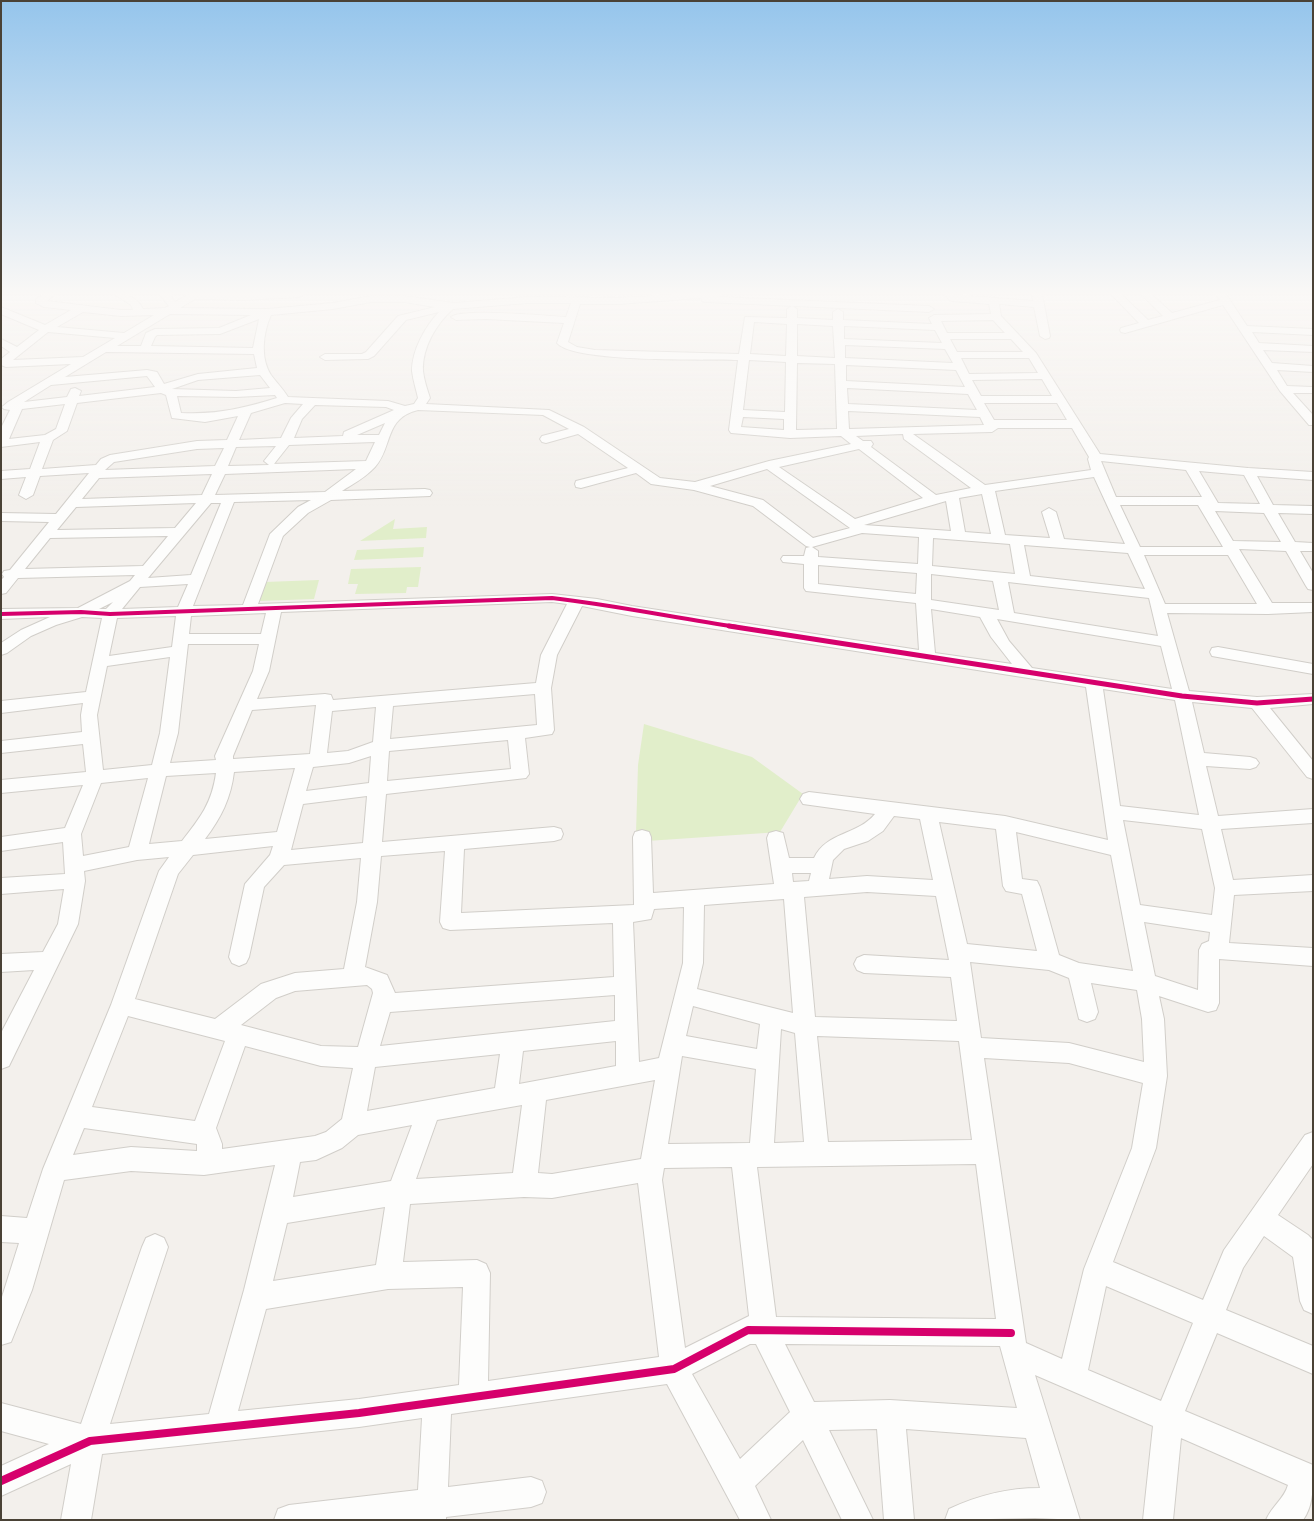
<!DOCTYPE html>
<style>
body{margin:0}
#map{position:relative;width:1314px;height:1521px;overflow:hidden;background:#f3f0ec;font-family:Mulish,sans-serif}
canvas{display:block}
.frame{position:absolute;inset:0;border:2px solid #4a4236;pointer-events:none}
</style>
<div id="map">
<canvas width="1314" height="1521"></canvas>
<div class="frame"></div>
</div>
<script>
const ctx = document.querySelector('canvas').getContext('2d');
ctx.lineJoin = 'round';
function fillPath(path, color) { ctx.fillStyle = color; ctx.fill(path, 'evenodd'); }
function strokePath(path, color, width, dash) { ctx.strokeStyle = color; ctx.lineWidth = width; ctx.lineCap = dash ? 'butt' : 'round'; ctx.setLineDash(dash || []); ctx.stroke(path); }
fillPath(new Path2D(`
 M395,519L393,529L427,527L426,538L360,541Z
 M424,547L423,557L354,560L357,550Z
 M421,567L418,587H407L406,593L355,594L358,584H348L351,569Z
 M319,580L314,599L259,601L265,582Z
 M644,724L752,757L803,794L780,832L647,841L636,833L638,765Z`), '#e1eeca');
const minor = new Path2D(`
 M44,294H55L47,301L121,310H133L131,305L114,294C127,294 137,297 143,309L165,308L169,306L159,294H169L175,302L190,294H304L299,297L245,300L195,299L180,308L267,309L333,303L371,296H404L454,303L528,297L618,298L682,294H722L718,297L929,306L934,309L929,312L705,302L702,301L701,298L618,304H580L568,342L577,347L595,350L739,354L745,317L787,318V309L792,306L797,309V318L833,320V312L838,309L843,312V320L932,324L929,318L934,315L991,314L989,304L952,301L949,300L945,294L1033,301L1032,294H1042L1050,336L1049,338L1045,339L1040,336L1034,307L999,304L1001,316L1036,353L1100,454L1248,468L1313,472V480L1257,476L1273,505L1313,506V514L1278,513L1295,542L1313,543V551H1300L1313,573V590L1308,589L1306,586L1286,551L1239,549L1272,603H1313V612L1268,614L1167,613L1189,691L1257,697L1313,694V704L1270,708L1313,761V779L1307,777L1252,708L1192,702L1204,753L1250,757L1256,759L1259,763L1256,767L1250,769L1206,766L1218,816L1313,809V823L1221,829L1233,880L1313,875V891L1234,895L1229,943L1313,948V966L1219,959V1003L1216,1010L1208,1012L1159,996L1164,1019L1167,1076L1156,1148L1113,1262L1203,1300L1224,1250L1305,1135L1313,1132V1164L1278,1215L1308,1235L1313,1240V1314L1304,1310L1300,1301L1293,1257L1264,1236L1243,1268L1226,1310L1313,1346V1374L1217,1333L1185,1411L1313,1465C1313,1485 1314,1505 1303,1520H1266C1272,1506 1284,1499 1288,1485L1181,1438L1173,1520H1143L1153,1426L1035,1375L1080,1520L1035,1518L945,1520L949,1509C979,1495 1007,1488 1040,1488L1026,1438L906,1429L914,1520H884L877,1429L829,1430L873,1520H842L803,1440L755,1486L771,1520H740L667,1384L451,1414L448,1487L531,1477L542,1481L546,1492L542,1503L531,1507L446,1517V1520H274L278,1509L289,1505L418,1490L422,1418L359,1427L102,1454L91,1520H61L71,1464L1,1496V1466L49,1444L1,1431V1403L81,1424L142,1247L146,1238L155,1234L164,1238L168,1247L110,1424L209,1414L244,1290L275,1165L204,1175L131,1171L64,1180L32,1290L11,1342L1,1345V1300L19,1243L1,1242V1216L27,1218L43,1169L111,1005L159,871L169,857L137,860L84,871L85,881L78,924L9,1066L1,1069V1033L34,970L1,972V954L43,952L58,924L64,889L1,894V878L65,874L63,842L1,851V837L65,828L83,785L1,793V780L86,772L83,744L1,753V741L82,732L81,715L83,703L1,713V701L86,692L102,618L82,617L56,625L31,636L7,653L1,655V643L21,630L50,617L1,619V609L78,608L130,581L135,575L18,578L6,593L1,594V580L4,577L2,574L4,571L10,570L49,522L1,521V513L56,514L89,473L40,476L33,495L26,499L19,495L26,477L1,479V471L30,469L40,442L1,447V428L10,410L4,409L2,407L8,402L71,364L6,367L1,365V359L10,352L1,346V339L17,347L39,330L1,314V307L45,325L71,310L44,307L36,303V299ZM371,302H404L435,307L398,316L366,352L362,354H325L320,357L325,360L368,359L374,356L406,320L439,312C425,327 412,350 412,371C413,380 416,389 418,398L414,404L405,406L388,401L288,397C283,389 277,383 271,375C260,358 263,333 271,315L333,309ZM528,303H571L566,317C548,316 461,308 451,317L456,320L486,319L564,323L557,343C574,363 707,359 738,360L729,430L731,433L790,438L841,436L851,444L769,461L695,482L660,478L584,427L549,410L426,404L430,398C427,389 424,380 423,371C422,348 436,324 453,309ZM83,312L121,316L154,315L124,333L57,327ZM170,314L251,315L219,328L155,329L146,333L141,346H117ZM259,319L253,348L151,346L155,337L157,335L220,334ZM993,320L1005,333H947L941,321ZM754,322L787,324L786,356L750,354ZM797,324L833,326L835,358L797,356ZM844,326L935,330L942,343L844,339ZM48,332L115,338L83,357L13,360ZM950,339H1011L1023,352H957ZM845,345L945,349L953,363L845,358ZM106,352L254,354L257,368L198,374L164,384L157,372L147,370L65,377ZM961,358H1029L1038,373L969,374ZM749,360L786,362L785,412L743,410ZM797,363L835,364L837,429L796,430ZM846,365L956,370L965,387L846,381ZM260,375L270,388L236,391L172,389L198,380ZM147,376L155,387L79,396L81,391L75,388L71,389L67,397L24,402L51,385ZM1042,379L1052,396H981L972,380ZM847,388L968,394L977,410L848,404ZM161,393L166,395L172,418L205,422L238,416L227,440L197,441L110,455L101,459L96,465L42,469L53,440L67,431L77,403ZM275,395L277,398C244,408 216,415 181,413L177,396L236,397ZM285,403L303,404L291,418L281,438L239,440L251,413ZM984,403H1057L1067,420H994ZM65,404L56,429L45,435L9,439L22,409ZM315,405L386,407L394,410L344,432L343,436L294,438L302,419ZM418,410L543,415L569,429L542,436L540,439L542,442L546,443L578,434L628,468L576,481L575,484L576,487L581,488L636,473L651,484L694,490L753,506L806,546L810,547L806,548L804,556H783L781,559L783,562L804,564V588L806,591L916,603L919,650L632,606L597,599L552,594L258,604L283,536L308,513L331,500L430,496L432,493L430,490L425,489L342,491C353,484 366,477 375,467C393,447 384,418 418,410ZM848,411L980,417L984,425L849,429ZM743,417L784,419V430L741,427ZM385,423L379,435H357ZM998,428H1072L1089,457L1088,459L1091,470L985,485L913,434L992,432ZM903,434L904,439L971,488L936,495L871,447L873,444L871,441H863L856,436ZM375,442L366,461L271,464H274L289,445ZM276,446L264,461L269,465L228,466L236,447ZM224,448L215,466L105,470L114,462L197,449ZM859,449L923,498L855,519L779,467ZM1101,461L1186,470L1202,497H1116ZM356,469L325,492L215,495L225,474ZM767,469L850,528L813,538L763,500L710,486ZM1199,471L1244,475L1260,504L1218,503ZM212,474L202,495L82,499L99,478ZM1094,477L1125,544L1064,539L1056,512L1049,508L1042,512L1050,538L1005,535L995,491ZM982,494L991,534L965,532L959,498ZM311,500L298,507L270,534L243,605L193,606L234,502ZM946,501L951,531L864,525ZM196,503L175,528L57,530L76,507ZM211,503H221L191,575L148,578ZM1120,505H1198L1223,547H1140ZM1215,511L1264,513L1281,542L1233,541ZM862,533L919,537L918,564L818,557V551L812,547ZM168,536L143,566L25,569L50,538ZM933,538L1010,544L1015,574L932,566ZM1024,545L1128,553L1145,589L1030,576ZM1144,555H1228L1257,604H1165ZM818,565L917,573L916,594L818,584ZM931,574L993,581L999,610L931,600ZM1008,582L1149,598L1158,636L1014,613ZM188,584L178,607L122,609L140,587ZM113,602L106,609H99ZM552,602L567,604L541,655L536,683L333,700L331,695L325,694L257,699L269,671L281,612ZM582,606L632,616L1086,687L1108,840L1005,816L809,792L803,794L800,799L803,804L875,814C858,835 826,832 814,858H789L783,833L776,831L769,833L767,838L774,884L653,893L651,837L649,832L642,830L635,832L633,837L634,905L461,913L464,849L554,841L561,839L563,834L561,829L554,827L382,842L386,794L526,778L529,774L525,738L552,734L554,730L551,688L557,655ZM931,609L980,617L991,637L1012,664L935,653ZM266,613L261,634H189L191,616ZM176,616L172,647L109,656L117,618ZM997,619L1161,646L1172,689L1032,668L1009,641ZM188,644H259L253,671L215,756L216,760L170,763L178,733ZM170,657L160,733L152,765L103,770L97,715L107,666ZM1103,689L1175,700L1199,815L1120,806ZM535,694L537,725L390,739L393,706ZM316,705L310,754L233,759V756L252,710ZM376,707L373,742L348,751L327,753L332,711ZM508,740L511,769L387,781L389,751ZM371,756L369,783L306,791L313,767L349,763ZM295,768L277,832L205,839C221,818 231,798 234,772ZM216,773C212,803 200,818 182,841L149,844L166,776ZM148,778L129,847L83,856L81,834L101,783ZM367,796L363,843L291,850L303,804ZM894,816L920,819L933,880L867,876L829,879L833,860L844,849L868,841L883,831ZM1123,820L1202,829L1215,888L1212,915L1140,905ZM939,822L996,829L1003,886L1006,891L1022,894L1037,951L967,944ZM1016,832L1111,855L1133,971L1079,963L1059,955L1040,887L1037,881L1022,879ZM273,846L270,855L245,884L229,957L232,963L239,966L246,963L249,957L264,887L284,865L361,858L357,902L344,969L295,973L261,984L215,1019L135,999L178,874L193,855ZM445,851L440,922L443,928L450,930L613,923L614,977L395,993L387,975L365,967L377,902L381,856ZM792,873H811L809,881L793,882ZM867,892L936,896L949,960L864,955L857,958L854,964L857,970L864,973L951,977L957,1021L815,1017L804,897ZM784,899L793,1013L697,989L703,963L704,905ZM684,907L683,963L659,1058L639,1062L633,922L651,919L654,909ZM1144,922L1210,932L1209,941L1202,944L1199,950L1198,990L1155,976ZM970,962L1049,970L1069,978L1079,1019L1087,1022L1095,1019L1098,1012L1091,983L1137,990L1142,1019L1144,1062L1069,1043L981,1038ZM367,985L372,989L373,993L358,1047L321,1046L241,1025L276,998L295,991ZM615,995V1021L380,1046L390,1012ZM693,1006L760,1024L757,1049L686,1036ZM128,1016L225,1041L195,1121L92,1107ZM781,1029L795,1033L804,1142L774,1143ZM817,1036L959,1041L972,1140L828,1142ZM616,1041V1066L519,1084L523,1051ZM245,1046L321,1066L353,1068L342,1119L326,1132L315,1136L222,1149V1144L216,1128ZM500,1054L495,1088L367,1111L375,1067ZM682,1056L756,1069L750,1143L668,1144ZM984,1058L1069,1063L1143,1083L1132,1148L1084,1269L1062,1359L1026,1343ZM655,1080L641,1159L552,1174L538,1173L546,1100ZM522,1105L513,1173L416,1179L437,1120ZM412,1125L391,1181L293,1197L300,1162L316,1160L342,1148L358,1135ZM84,1128L197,1144V1151L131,1147L73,1155ZM976,1164L996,1319L776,1317L757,1167ZM732,1167L749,1316L685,1348L662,1180L664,1168ZM638,1183L659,1357L488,1381L490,1273L486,1264L477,1260L403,1262L410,1204L524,1197L552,1198ZM385,1207L376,1265L273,1281L287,1223ZM1106,1286L1193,1323L1161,1401L1088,1370ZM463,1287L459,1385L359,1399L238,1411L266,1309L388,1289ZM750,1344H756L790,1412L740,1459L692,1374ZM785,1344L1000,1346L1017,1408L890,1400L814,1402Z
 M1111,294H1121L1148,320L1163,316L1141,294H1151L1172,313L1220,300L1216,294H1226L1247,326L1313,329V335L1252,332L1259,343L1313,346V352L1263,350L1272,363L1313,366V372L1277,370L1287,386L1313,387V393H1293L1313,415V425H1309L1280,391L1223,305L1125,333L1121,332L1120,330L1121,328L1139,323Z
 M1218,647L1313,664V674L1212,656L1210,652L1212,648Z`);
strokePath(minor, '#d1cec9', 2);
fillPath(minor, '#fdfdfc');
strokePath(new Path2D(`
 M1,614L81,612L110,614L552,598C614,605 676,618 737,627`), '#d6006c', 4);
strokePath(new Path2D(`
 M729,626L1182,696L1257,703L1313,699`), '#d6006c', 5);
strokePath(new Path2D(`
 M1,1481L90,1441L359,1413L674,1369L748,1330L1011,1333`), '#d6006c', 8);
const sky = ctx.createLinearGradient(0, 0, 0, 506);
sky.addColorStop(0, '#95c5ec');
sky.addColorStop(0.58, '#faf8f6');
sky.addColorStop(1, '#faf8f600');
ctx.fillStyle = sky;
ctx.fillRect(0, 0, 1314, 506);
</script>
